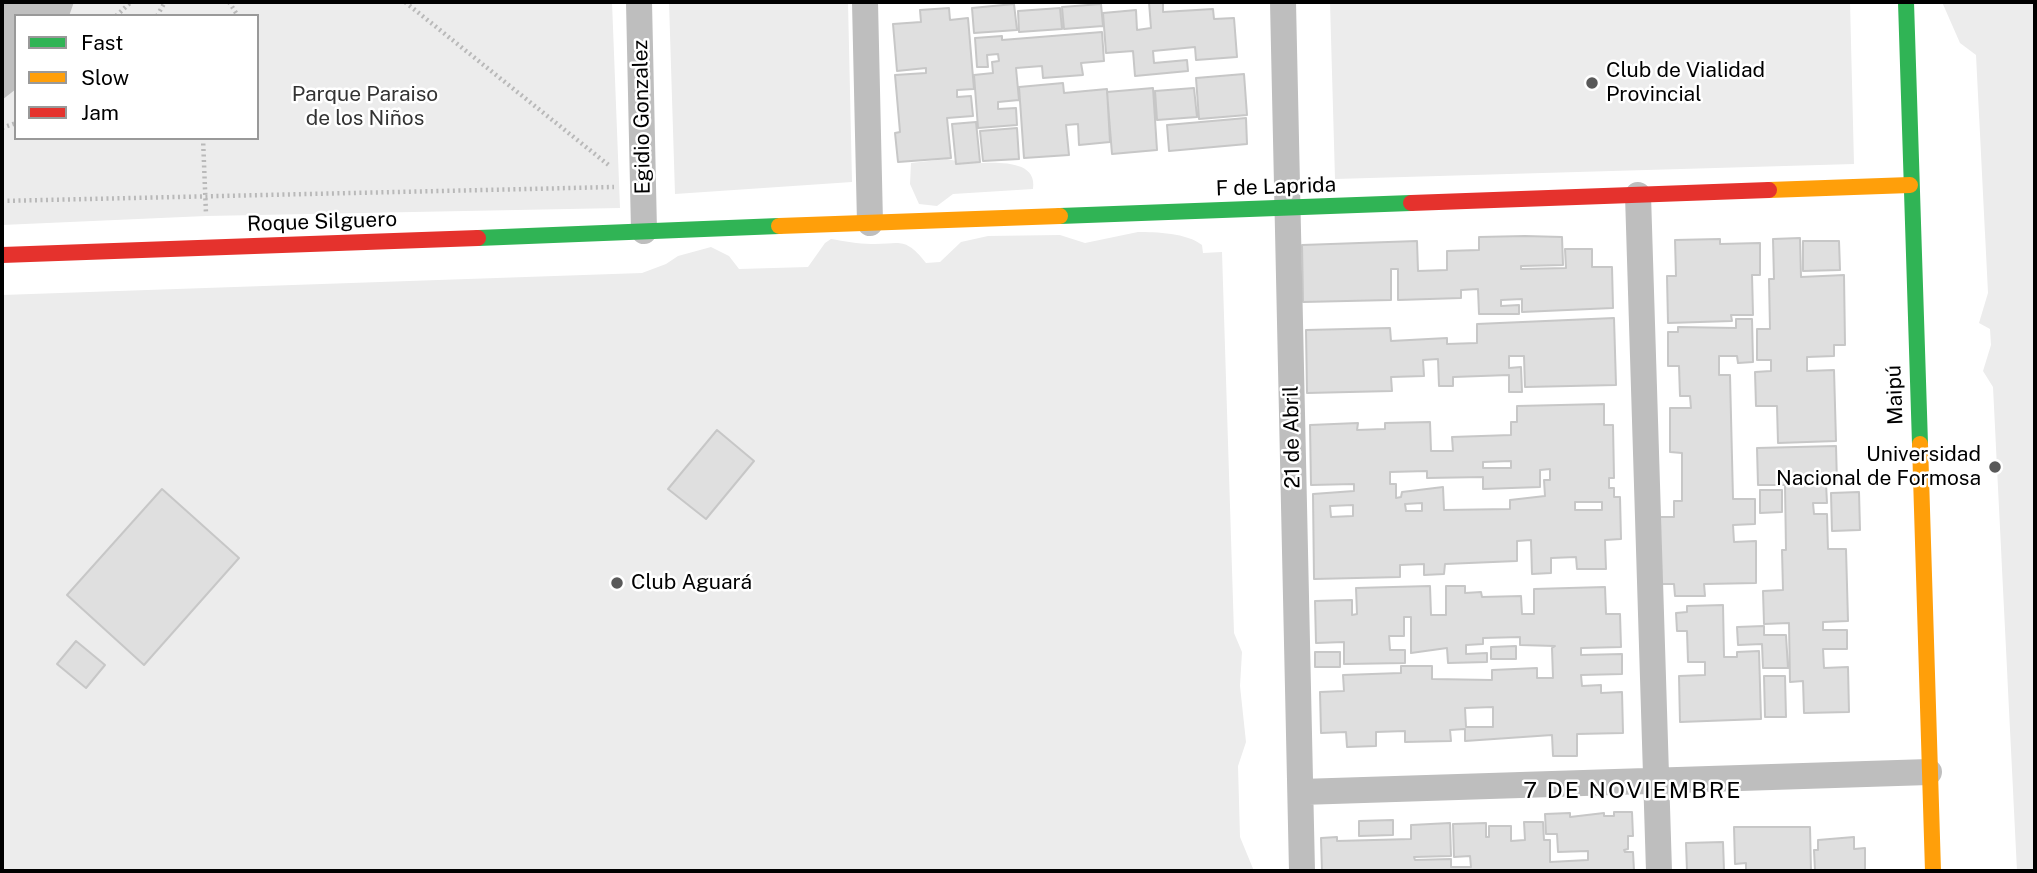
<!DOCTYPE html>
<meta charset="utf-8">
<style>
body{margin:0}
#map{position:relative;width:2037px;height:873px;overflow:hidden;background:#fff;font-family:"Public Sans",sans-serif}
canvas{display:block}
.frame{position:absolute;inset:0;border:4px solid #000;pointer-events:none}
.legend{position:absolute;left:14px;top:14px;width:245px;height:126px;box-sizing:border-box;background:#fff;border:2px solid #999;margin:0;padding:9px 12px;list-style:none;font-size:21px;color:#000}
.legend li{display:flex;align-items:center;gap:14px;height:35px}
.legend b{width:35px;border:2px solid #999}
</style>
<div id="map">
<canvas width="2037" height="873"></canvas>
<div class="frame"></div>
<ul class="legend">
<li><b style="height:9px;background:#30b455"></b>Fast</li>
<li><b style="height:9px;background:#ff9f0a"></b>Slow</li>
<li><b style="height:9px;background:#e5322d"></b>Jam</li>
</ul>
</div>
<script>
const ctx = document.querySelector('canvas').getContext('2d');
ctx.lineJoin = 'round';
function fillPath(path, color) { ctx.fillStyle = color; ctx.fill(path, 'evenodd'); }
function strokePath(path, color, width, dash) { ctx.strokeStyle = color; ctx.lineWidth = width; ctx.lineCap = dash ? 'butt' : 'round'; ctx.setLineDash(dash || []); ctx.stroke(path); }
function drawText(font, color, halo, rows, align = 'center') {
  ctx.font = font + ' "Public Sans",sans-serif'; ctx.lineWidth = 5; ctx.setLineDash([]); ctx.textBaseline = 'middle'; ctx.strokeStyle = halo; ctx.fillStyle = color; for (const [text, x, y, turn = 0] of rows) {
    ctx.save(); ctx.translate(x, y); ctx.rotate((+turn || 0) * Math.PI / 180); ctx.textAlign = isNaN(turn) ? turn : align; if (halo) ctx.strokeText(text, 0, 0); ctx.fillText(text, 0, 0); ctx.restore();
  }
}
fillPath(new Path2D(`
 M2,2H612L620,208L206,216L2,225ZM16,16H257V138H16Z
 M669,2H848L852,182L675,194Z
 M1330,2H1850L1854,164L1335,179Z
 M1942,2H2035V871H2017L1993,387L1983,371L1991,345L1990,329L1979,323L1988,293L1976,55L1960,43Z
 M947,159C956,161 966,163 975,163C993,163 1038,158 1033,189L953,194L937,206L919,204L910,184L911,163Z
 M1138,232C1156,232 1187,233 1202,245L1203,253L1222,252L1234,633L1242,652L1240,686L1246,742L1238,766L1240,837L1254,871H2V295L642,273L666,264L678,256L711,247L729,256L739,269L808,267L825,243L831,239C844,241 858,244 871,244C899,245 904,235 926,263L940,262L961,242L988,236L1060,235L1085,243Z`), '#ececec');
fillPath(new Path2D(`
 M2,2H74L69,16H16V89L2,100Z`), '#bfbfbf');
const building = new Path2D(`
 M1149,2H1163V12L1213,9L1214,19L1234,18L1237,57L1196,60L1195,47L1153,51L1154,63L1187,60L1188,71L1135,76L1133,51L1106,53L1103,13L1136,10L1137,30L1151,28Z
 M1014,4L1017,30L974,33L972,8Z
 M1101,4L1103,26L1064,29L1062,7Z
 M949,8L950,20L968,18L974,89L957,90V97L971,96L973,116L947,118L951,158L898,162L895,133L900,132L895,75L926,73V68L897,71L893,24L921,22L920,10Z
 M1060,8L1062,29L1019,32L1018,11Z
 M1102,32L1104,61L1081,63L1083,75L1043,78L1042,66L1016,68L1019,100L998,102V109L1016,108L1017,125L978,128L974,75L993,73L992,62L999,61L998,54L987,55L988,67H977L975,38L1002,36V40Z
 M1244,74L1247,115L1199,119L1196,78Z
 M1063,83L1064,93L1107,89L1110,142L1079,145L1078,124L1066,125L1069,155L1024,158L1019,87Z
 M1153,88L1157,150L1112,154L1107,92Z
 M1194,88L1197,117L1157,120L1155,91Z
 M1246,118L1247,144L1169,151L1167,125Z
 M976,122L980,162L956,164L952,124Z
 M1017,128L1019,159L983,161L980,131Z
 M1525,236L1562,237L1563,265L1521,266V269L1566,268L1565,249H1592V267H1612L1613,308L1522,312V299L1501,300V306L1519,305V314H1479L1478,289L1461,290V298L1398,300V269H1391V300L1303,302L1302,245L1417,241L1418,271L1447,270V251L1479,250V237Z
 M1800,238L1801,277L1844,275L1845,345H1834V356L1807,357V371L1834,370L1836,441L1778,443L1777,406H1756L1755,372L1771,371V360H1757V329H1770L1769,279H1774L1773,239Z
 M1720,239V244L1760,243V275H1752L1753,315H1731L1732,321L1668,323L1667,276H1676L1675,240Z
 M1803,241H1839L1840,270L1803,271Z
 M1614,318L1616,385L1525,387L1524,356H1509V368L1521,367L1522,392H1509V375L1453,377V386H1439L1438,359L1423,360L1424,376L1391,377L1392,391L1307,393L1306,330L1390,328L1391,341L1447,338V344L1477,343V324Z
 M1736,319H1752L1753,362L1738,363L1737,356H1719V375H1730L1733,499H1755V524L1733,525L1734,542L1756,541V583L1704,584L1705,596H1675L1674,584H1661L1659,517H1674V501H1682V453L1670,452V408H1691L1690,396H1680L1679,366H1668V332H1678V327L1736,328Z
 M1604,404V425H1613L1614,478H1609V488H1614V497H1620L1621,539L1605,540L1606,569H1577L1576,557L1551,558V573L1532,574L1531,540L1517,541V561L1445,564L1444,574L1424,575V564L1400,565V577L1314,579L1313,494L1354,491V484L1311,485L1310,425L1358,423L1357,430L1385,429V423L1430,422L1431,451H1453L1452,437L1511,435V422H1517V406ZM1511,461V468H1483V462ZM1550,469V480H1544L1545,496L1510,500V509L1444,510L1443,487L1402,492L1401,497L1396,498V484H1390V472L1427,471V478L1483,477V489L1540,487V470ZM1575,502H1602V510H1575ZM1422,503V511H1406L1405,504ZM1353,505V516L1331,517L1330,506Z
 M717,430L754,461L706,519L668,489Z
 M1836,446L1837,483H1826L1827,503H1813L1814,514H1827L1828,549H1846L1848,621L1823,622V630H1847V649H1823L1824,668L1848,667L1849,712L1804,713L1803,681L1790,682L1789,623L1764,624L1763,591L1783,590L1782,550H1786L1785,485H1758L1757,448Z
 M162,489L239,558L144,665L67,595Z
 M1760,490H1782V512L1760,513Z
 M1859,492L1860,530L1832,531L1831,493Z
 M1430,586L1431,615H1446V586H1465V593L1481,592L1482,597L1521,596L1522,614H1534V589L1605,587L1606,614H1620L1621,647L1581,648V655L1622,654V674L1581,675L1582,686L1601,685V693L1622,692L1623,733L1577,734V756H1553L1552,735L1465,741V729L1450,730L1451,741L1405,742V731L1376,732V746L1347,747L1346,732L1321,733L1320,692L1344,691L1343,675L1401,673V666H1432V679L1492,680V670L1537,668V678H1553L1552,648L1555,646L1520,645V637L1483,638V644L1466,645V654L1487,653V662L1448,663L1447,648L1411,653V617H1404V636H1389L1390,650H1405V663L1344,664V642L1316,643L1315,601L1352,600V615L1357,614L1356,588ZM1493,707V727H1466L1465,708Z
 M1723,605L1724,657H1737V652L1759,651L1761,719L1680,722L1679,676L1705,675V662H1688L1687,631H1677L1676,613L1687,612V606Z
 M1764,626V635H1786L1788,668H1763L1762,644L1738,645L1737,627Z
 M76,641L105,665L86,688L57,664Z
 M1516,646V659H1491V647Z
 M1315,652H1340V667H1315Z
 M1764,676H1785L1786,717H1765Z
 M1614,812H1632L1633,836H1628V849L1624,850L1625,852H1633L1634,871H1322L1321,838L1337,837V841L1411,839V825L1450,823L1451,856L1414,857L1415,860L1451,859V867H1471L1470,856L1454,857L1453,824L1486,823V837H1489V826H1511V841L1525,840L1524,822H1543L1544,840H1550V862L1588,860V851L1558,852L1557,834H1546L1545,814L1570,813V817L1604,813V816H1614Z
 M1393,820V835L1359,836V821Z
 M1734,827H1810L1811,871H1746V863L1735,864Z
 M1854,837V849L1865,848V871H1815L1814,850H1818V840Z
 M1723,842L1724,871H1687L1686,843Z`);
fillPath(building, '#dfdfdf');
strokePath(building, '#c7c7c7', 2);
strokePath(new Path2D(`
 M229,2L238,16
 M405,2L611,167
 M116,16L131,2
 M157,16L165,2
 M2,128L16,123
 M203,138L206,214
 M2,201L614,187`), '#b9b9b9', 4.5, [2, 3.5]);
strokePath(new Path2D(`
 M639,2L644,231
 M865,2L870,223
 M1283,2L1302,871
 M1638,195L1659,871
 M1301,792L1929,772`), '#bebebe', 26);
strokePath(new Path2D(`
 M1906,2L1920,444
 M1060,216L1411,203
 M478,238L779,226`), '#30b455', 16);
strokePath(new Path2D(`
 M1769,190L1910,185
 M779,226L1060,216
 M1920,444L1933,871`), '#ff9f0a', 16);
strokePath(new Path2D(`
 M1411,203L1769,190
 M2,255L478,238`), '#e5322d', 16);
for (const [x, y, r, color] of [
 [1592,83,7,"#595959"],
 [1995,467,7,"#595959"],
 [617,583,7,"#595959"]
]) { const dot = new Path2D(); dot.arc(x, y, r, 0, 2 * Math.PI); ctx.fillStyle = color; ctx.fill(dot); strokePath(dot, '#fff', 2.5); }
drawText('21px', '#000', '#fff', [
 ["Club de Vialidad",1606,71],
 ["Provincial",1606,95],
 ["Universidad",1981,455,"right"],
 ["Nacional de Formosa",1981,479,"right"],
 ["Club Aguará",631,583]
], 'left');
drawText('21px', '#333', '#fff', [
 ["Parque Paraiso",365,95],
 ["de los Niños",365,119]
]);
drawText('21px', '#000', '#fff', [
 ["Egidio Gonzalez",642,117,-91],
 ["F de Laprida",1276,187,-2],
 ["Roque Silguero",322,222,-2],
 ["Maipú",1895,395,-92],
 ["21 de Abril",1292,437,-91]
]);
ctx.letterSpacing = '2px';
drawText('23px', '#000', '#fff', [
 ["7 DE NOVIEMBRE",1633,791]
]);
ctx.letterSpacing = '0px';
</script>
